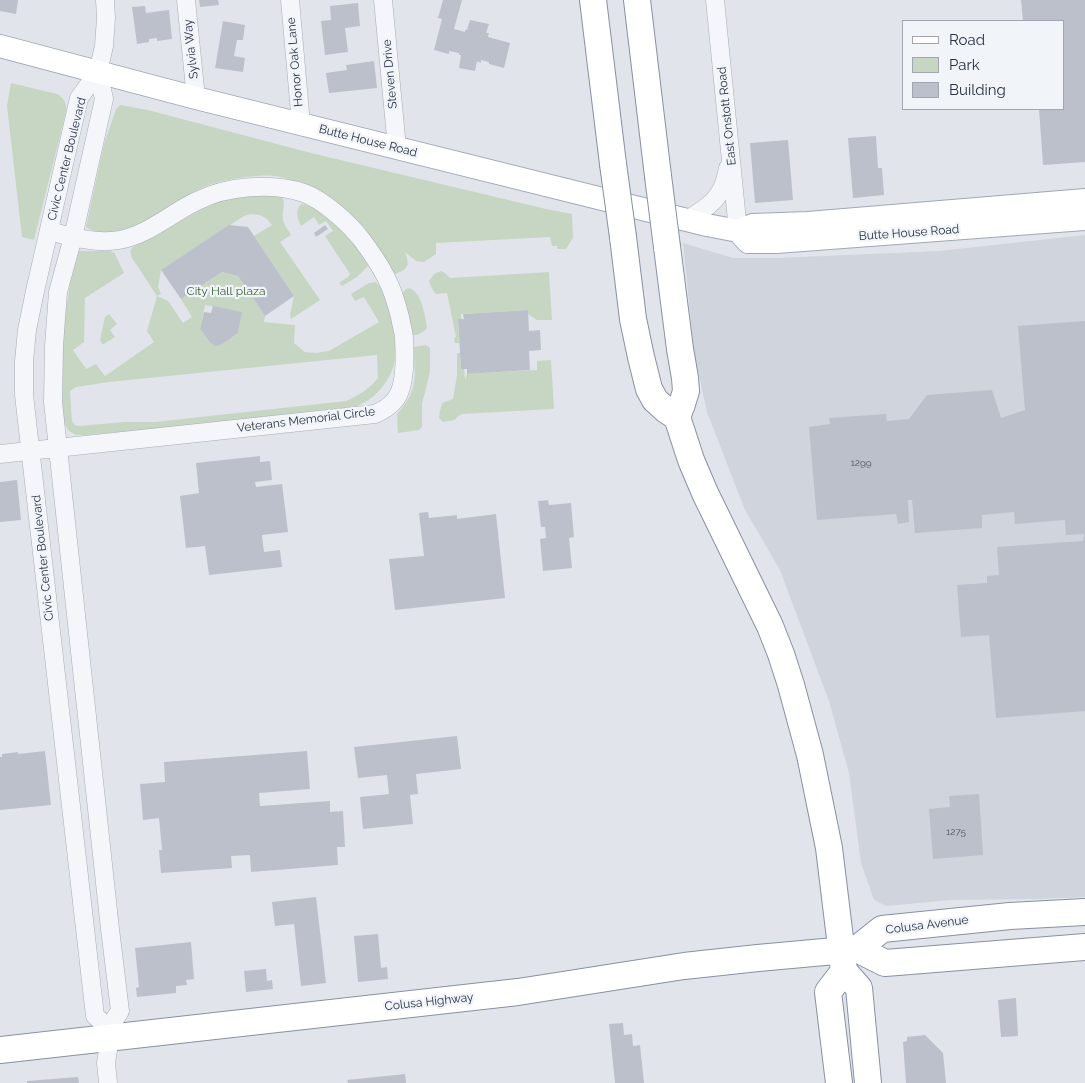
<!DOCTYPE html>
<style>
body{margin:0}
#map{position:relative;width:1085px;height:1083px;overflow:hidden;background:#e1e5eb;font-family:Raleway,sans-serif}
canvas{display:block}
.legend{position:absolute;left:902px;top:20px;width:162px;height:90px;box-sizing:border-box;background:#f1f4f8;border:1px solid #a1a6b0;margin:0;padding:6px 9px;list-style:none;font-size:15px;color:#283145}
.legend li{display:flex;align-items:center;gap:10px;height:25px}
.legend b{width:25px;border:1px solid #a1a6b0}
</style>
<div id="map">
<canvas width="1085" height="1083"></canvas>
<ul class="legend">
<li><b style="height:6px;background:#fff"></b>Road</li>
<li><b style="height:14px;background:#c6d6c2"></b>Park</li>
<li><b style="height:14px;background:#bbc0cb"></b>Building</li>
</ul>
</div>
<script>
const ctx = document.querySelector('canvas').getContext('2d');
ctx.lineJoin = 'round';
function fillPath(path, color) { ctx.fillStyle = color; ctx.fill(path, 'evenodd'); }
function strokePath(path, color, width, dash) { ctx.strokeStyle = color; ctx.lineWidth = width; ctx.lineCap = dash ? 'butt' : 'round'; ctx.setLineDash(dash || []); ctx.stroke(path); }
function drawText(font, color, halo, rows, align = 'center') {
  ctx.font = font + ' Raleway,sans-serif'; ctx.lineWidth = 4.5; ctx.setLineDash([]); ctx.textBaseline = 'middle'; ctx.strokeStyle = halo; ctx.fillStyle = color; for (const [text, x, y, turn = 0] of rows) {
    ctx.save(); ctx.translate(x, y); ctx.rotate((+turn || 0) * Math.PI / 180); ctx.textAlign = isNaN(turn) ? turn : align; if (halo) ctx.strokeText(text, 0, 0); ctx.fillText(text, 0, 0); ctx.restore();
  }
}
fillPath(new Path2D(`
 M1085,235V897L1036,899L951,900L886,906L874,900L861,863L849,773L829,701L780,570L745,510L707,412L694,353L683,243L733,258H778L939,251Z`), '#cfd4dd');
fillPath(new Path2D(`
 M11,83L57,94C64,98 67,103 66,112L34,240L22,237L7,106Z
 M120,105L148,110L311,153L546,209L572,214L573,238L566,249H557V246H552L550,237L436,243V254L424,262L416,261L405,252C411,268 407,269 393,275C375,255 358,235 340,215C334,208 327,198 320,193C308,186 287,177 274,176C256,174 223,180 206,186C173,199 122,249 86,227L104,144L116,109Z
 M249,195H272L282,197C287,205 280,214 284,223C285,227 289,231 291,235L280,242L320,300L291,319L290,315L294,296L254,236L272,225L267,219L260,215L250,214L244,216L161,270L158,287L161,294L157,296L168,301L183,323L192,317L181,299L222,272L238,276L265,316L264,322L295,325L294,343L305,352L316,353L329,351L379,322L364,297L355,301L351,294L369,283L376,282C385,291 388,306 391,318C393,329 396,341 396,352C395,376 377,400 354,407C349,409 344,410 339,411L155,430L118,432L86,435H76L69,431L64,423L61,414L62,334L70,284L79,251H112L111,253L114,252L124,273L85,298L84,342L73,350L86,369L96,364L105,376L154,342L147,331L157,296L132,258L130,251L133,247L149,239L209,205L222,200ZM205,305L241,312C240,318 240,327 238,332C234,339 217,349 210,343C206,339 203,333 200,329ZM377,355L378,378C369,389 359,395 346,401L155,422H125L79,426L75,425L72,421L70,391L76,387L109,382Z
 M301,204C325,205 357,246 368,266L357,277L342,286L339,283L348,277L350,274L325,236L333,231L326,221L319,225L314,217L301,226C297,217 295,212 301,204Z
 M441,271L445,273L450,278L549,272L552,320H537L528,314V310L461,314V319L458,320L459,343H455L454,338L456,337L447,293L436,294L432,289L429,281L434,274Z
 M409,288C422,292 425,316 427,328C423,333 417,336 411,335L400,296L406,289Z
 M109,314L117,324L110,330L115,337L104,344H102L100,340L105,317Z
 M426,345L430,348V372L422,404V427L419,430L398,433L397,414C418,391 416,376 413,347Z
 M457,353H460L461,369H464L465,380L467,374L537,370V361L551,360L554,408L553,409L462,414L457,417L455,420L443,422L439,418L440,411L442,403L453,399L457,375Z`), '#c6d6c2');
fillPath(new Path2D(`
 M0,0H18L16,14L0,11Z
 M199,0H218L219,5L200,7Z
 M443,0H462L454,29L465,32V30H467L470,20L489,24L486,33H489L488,37L510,43L504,68L489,64V62L481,60V63L477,61L475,71L459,68L461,55H459V53L449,51V54L434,50L442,19L438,18Z
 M1021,0H1085V162L1043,165L1039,109H1064V21H1023Z
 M358,3L360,26L345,28L348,52L325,55L321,21L331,20L330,6Z
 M145,6L146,13L169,10L172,39L157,41V38L149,39V42L137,44L132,7Z
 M223,21L245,25L243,40H237L234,56L245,58L243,72L215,68Z
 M374,61L377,88L329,93L326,73L347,70L346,65Z
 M876,136L878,168H882L884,195L853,198L848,138Z
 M788,140L793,200L755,203L750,143Z
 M229,225L248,227L294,296L265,316L238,276L222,272L181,299L161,270Z
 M325,225L328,229L316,237L314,233Z
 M213,306L242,312L238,333L229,340L220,345L215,346L210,343L200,329L204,312L211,313Z
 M528,310L529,331L540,330L541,350L529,351L530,370L467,374V369H461L458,319H464L463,314Z
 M1085,321V711L996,718L989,635L961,637L957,585L987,583V576L999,575L997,547L1083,541L1084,534L1066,535L1065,520L1015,524L1014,512L982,515V528L915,533L912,500H908L909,522L898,524L896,514L817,520L809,427L830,424L829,418L886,414L887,421L909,419L927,395L992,390L1001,418L1025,410L1018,326Z
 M260,456V462L270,461L272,480L255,482L256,487L282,484L288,532L262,535L264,552L280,550L282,567L209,575L205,546L186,548L180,496L199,493L196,463Z
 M17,480L21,520L0,522V482Z
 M548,500L549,505L571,503L574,537L569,538L572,568L543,571L540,539L546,538L545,527H541L538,501Z
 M428,512L429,518L457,515V519L496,514L505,598L395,610L389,559L424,556L419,513Z
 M457,736L461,769L416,774L418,794L410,795L413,824L363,829L360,797L389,794L387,775L358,778L354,747Z
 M45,751L51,805L0,810V757H2V754L18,752V754Z
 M307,751L310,789L259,793L260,806L330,801V812L343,811L345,847H337L338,865L251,872L250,855L231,856L232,868L161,873L159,850H162L159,818L143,820L140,784L165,782L164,762Z
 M979,794L983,855L933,859L929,809L950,807L949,796Z
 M316,897L326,983L301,986L294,924L275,926L272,902Z
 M378,934L381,968L387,967L388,979L358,982L354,936Z
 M191,942L194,979L186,980L187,985L176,986V993L137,997L136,988L139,987L135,948Z
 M266,969L267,981L272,980L273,989L246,992L244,971Z
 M1016,998L1018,1036L1001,1037L998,1000Z
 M623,1023L624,1035L632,1034L633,1046L640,1045L644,1083H615L609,1024Z
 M925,1035L943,1053L946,1083H906L903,1042L907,1041V1037Z
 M405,1074L406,1083H348L347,1080Z
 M78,1077L79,1083H27V1081Z`), '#bbc0cb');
const minor = new Path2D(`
 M105,0L106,18L104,46L98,72L104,99L73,237L58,292L54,346L53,402L110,929L120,1011L109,1028L110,1038L106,1063L108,1083
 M186,0L196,98
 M290,0L301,124
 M383,0L397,148
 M715,0L738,231
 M98,72L79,98L35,291L27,330L24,361V395L95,1016L109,1028
 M687,220C711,205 723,198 728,168
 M0,454L375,414C382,411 389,407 394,401C406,389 405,356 404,339C404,332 401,324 400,317C392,284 382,267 362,240C349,223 323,200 304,193C272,182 226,186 197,201C171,213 148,235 119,240C95,244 72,237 49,231`);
const major = new Path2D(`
 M0,46L196,98L707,225L738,231L753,225L808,223L1085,200
 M738,231L748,242H776L1085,219`);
const highway = new Path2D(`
 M593,0L613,164
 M637,0L658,176
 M623,237L633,319L641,357L649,389L655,400L666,410L677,417L691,460L705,493L770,626L781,654L791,685L810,755L829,848L844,971L859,988L868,1083
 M667,247L680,349L685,378L686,391L682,404L677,417
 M857,949L882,929L1010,916L1085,912
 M857,949L885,963L1085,947
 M0,1050L518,992L684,966L758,958L857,949
 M839,1083L828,992L844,971`);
strokePath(minor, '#a6abb6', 19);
strokePath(major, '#9fa8b8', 24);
strokePath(highway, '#8791a3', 28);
strokePath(minor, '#f4f6f9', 18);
strokePath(major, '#fff', 22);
strokePath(highway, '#fff', 26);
const highwayBridge = new Path2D(`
 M613,164L623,237
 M658,176L667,247`);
strokePath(highwayBridge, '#8791a3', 28, []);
strokePath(highwayBridge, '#fff', 26);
drawText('10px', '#4d5566', null, [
 ["1299",861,463],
 ["1275",956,832]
]);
drawText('12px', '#283145', '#f1f4f8', [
 ["Sylvia Way",191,49,-96],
 ["Honor Oak Lane",295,62,-95],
 ["Steven Drive",390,74,-95],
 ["East Onstott Road",727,116,-96],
 ["Butte House Road",368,141,14],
 ["Civic Center Boulevard",67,159,-76],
 ["Butte House Road",909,233,-4],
 ["Veterans Memorial Circle",306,420,-7],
 ["Civic Center Boulevard",43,558,-96],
 ["Colusa Avenue",927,925,-7],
 ["Colusa Highway",429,1002,-6]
]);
drawText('12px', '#3b6234', '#f1f4f8', [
 ["City Hall plaza",226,291]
]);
</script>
